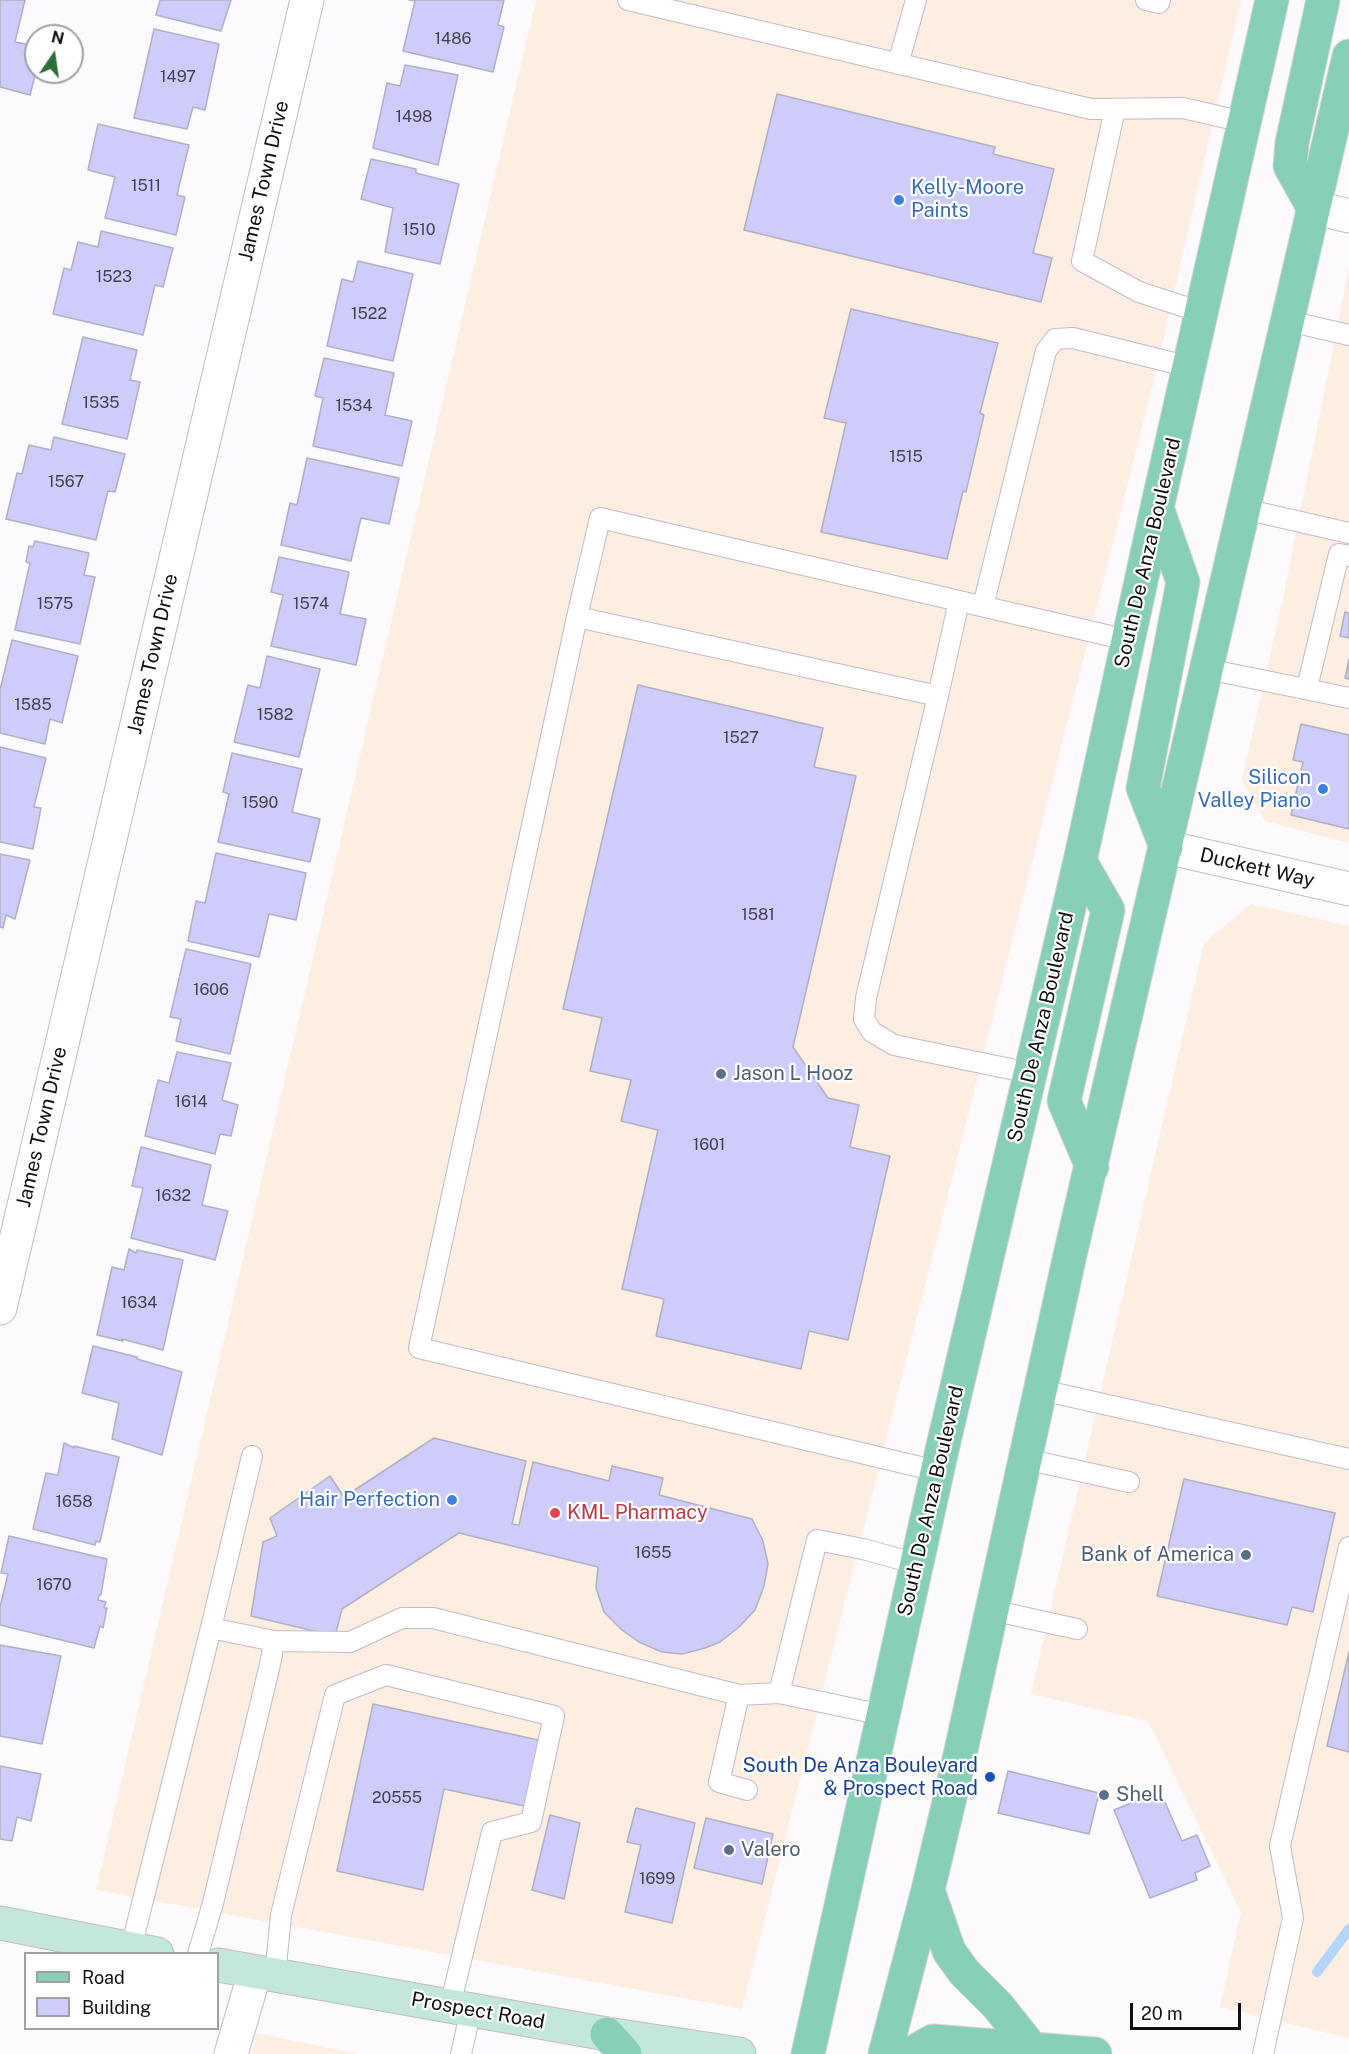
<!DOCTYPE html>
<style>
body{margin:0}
#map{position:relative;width:1349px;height:2054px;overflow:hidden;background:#fcfafd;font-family:"Public Sans",sans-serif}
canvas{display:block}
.legend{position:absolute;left:24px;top:1952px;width:195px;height:78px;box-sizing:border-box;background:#fff;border:2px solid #a09fa1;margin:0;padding:8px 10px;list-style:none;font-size:18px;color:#120f14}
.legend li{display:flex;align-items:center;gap:12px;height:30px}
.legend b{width:30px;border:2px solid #a09fa1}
.north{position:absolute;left:24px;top:24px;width:60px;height:60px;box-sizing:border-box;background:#fff;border:2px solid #a09fa1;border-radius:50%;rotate:13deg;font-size:16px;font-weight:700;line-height:24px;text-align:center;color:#120f14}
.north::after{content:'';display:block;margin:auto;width:21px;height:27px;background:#2c713c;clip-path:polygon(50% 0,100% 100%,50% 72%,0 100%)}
.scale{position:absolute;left:1130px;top:2003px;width:111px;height:27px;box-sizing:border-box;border:3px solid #120f14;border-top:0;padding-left:8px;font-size:18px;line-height:21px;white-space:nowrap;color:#120f14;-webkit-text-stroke:4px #fff;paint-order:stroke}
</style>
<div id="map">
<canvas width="1349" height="2054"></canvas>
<ul class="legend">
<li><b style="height:8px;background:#88d0b5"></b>Road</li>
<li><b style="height:16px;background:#ceccfa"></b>Building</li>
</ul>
<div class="north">N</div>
<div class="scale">20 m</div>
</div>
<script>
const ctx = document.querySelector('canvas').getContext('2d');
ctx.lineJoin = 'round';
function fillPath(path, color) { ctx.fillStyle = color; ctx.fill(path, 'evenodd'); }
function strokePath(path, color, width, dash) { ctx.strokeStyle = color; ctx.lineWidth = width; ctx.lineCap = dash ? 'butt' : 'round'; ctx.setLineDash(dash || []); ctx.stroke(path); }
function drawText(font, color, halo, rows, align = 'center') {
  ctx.font = font + ' "Public Sans",sans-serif'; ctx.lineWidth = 4.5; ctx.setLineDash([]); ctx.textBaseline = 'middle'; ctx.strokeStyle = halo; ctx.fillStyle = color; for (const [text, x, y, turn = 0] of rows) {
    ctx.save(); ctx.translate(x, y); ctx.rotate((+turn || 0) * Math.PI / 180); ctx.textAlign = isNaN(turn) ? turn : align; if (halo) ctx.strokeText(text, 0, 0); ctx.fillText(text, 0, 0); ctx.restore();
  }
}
fillPath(new Path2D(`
 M536,0H1241L1154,380L742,2009L96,1890Z
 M1349,268V843L1265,821L1242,780L1284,593Z
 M1251,904L1349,926V2038L1220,2007L1241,1912L1148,1721L1031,1694L1204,943Z
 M256,2033L358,2054H252Z`), '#fceee0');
strokePath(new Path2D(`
 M1317,1972L1349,1929`), '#b2d5f9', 10);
const building = new Path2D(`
 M0,0H25L15,42L36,46V72L30,95L0,87Z
 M160,0H231L221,31L156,15Z
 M409,0H504L498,25L504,27L493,72L403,51L415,1Z
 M154,29L219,44L205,110L193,107L187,129L134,118Z
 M405,65L458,75L438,165L373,148L387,83L400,86Z
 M777,94L995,147L993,154L1054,169L1033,253L1052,258L1041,302L744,230Z
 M98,124L189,145L177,195L185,197L176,235L105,218L115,177L88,170Z
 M371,159L416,169V173L459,184L440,264L385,252L393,208L361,199Z
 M101,231L173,248L163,287L155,285L143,335L53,314L64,268L71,270L78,242L98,247Z
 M358,261L413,274L393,361L327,346L342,279L353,282Z
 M851,309L998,343L980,413L984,415L966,492L963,491L947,559L821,532L846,423L824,418Z
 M83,337L137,350L130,380L140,382L127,439L62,424Z
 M324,358L394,373L385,415L412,421L402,466L313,446L323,398L315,396Z
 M54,437L125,454L115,492L108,491L96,540L6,519L17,473L22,474L29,445L51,450Z
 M307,458L399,478L389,524L361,518L351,561L281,545L290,503L297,505Z
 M35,541L89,553L84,575L95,577L80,644L15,630L30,563L26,562L29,546L33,547Z
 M279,557L349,572L340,614L366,619L356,665L271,646L283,595L271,592Z
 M1345,612L1349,613V638L1340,636Z
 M12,640L78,656L62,723L50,719L45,744L0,733V690Z
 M267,656L320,669L299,757L234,742L248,685L260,688Z
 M1349,659V679L1345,678Z
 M638,685L823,728L814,767L856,776L793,1047L828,1098L859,1105L850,1147L890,1156L848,1340L809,1331L801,1369L656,1336L664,1299L622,1289L658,1130L621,1121L631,1080L590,1071L602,1018L563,1009Z
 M1301,724L1349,735V829L1291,815L1303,762L1293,760Z
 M0,747L46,758L34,807L41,808L33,849L0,842Z
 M232,753L302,769L292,812L320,819L310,862L218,842L229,794L223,792Z
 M216,853L306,873L296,920L269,914L259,957L188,941L196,901L205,903Z
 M0,854L30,860L15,919L6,915L3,928L0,927Z
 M186,949L251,964L230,1054L176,1041L181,1019L170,1017Z
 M177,1052L231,1063L222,1100L238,1105L231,1136L220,1134L215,1154L145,1136L158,1080L169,1083Z
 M141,1147L211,1165L202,1205L228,1211L215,1260L131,1238L143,1188L132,1186Z
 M129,1249L136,1253L137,1250L183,1260L163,1350L122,1339L123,1341L97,1335L112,1267L124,1270Z
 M93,1346L137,1357V1359L182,1372L162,1455L112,1439L119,1403L82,1393Z
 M434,1438L526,1461L512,1524L519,1525L533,1462L609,1481L612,1466L663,1478L659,1495L752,1519L763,1541L768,1564L764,1586L755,1610L739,1627L720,1642L705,1648L682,1654L662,1652L639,1642L622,1630L604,1612L596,1588L598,1567L459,1533L342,1609L335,1636L251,1616L263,1542L277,1536L270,1518L330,1476L344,1497Z
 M64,1443L74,1448V1446L119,1457L100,1542L96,1541L95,1545L33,1529L46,1473L58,1475Z
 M1184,1479L1335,1513L1313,1612L1292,1607L1287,1625L1157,1596Z
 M9,1536L107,1559L101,1595H99L98,1600L106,1602L104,1608H107L103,1628L100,1626L94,1648L0,1625V1607L8,1574L1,1573Z
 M0,1645L61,1656L42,1744L0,1736Z
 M1349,1652V1752L1327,1746Z
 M373,1704L543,1741L529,1807L444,1789L423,1890L337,1871Z
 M0,1766L41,1774L31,1821L17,1817L12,1841L0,1839Z
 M1008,1771L1099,1793L1089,1834L998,1813Z
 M1160,1791L1182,1841L1197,1835L1210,1866L1195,1873L1197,1880L1150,1898L1114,1810Z
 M636,1808L695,1823L672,1923L625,1912L641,1845L627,1842Z
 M550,1815L580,1823L564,1899L532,1890Z
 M706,1818L773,1834L762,1884L694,1868Z`);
fillPath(building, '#ceccfa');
strokePath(building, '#b1b0c2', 1.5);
const service = new Path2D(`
 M628,0L1091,109L1183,108L1244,122
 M1146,0L1159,3L1160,0
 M898,64L916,0
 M1115,109L1082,261L1139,292L1201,312
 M1288,321L1349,335
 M1244,509L1349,533
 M983,606L1046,351L1055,339L1073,338L1190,367
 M577,617L600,518L1128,640
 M1207,669L1349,698
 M1307,688L1339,554L1349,556
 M938,696L959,601
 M1041,1390L1349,1459
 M1025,1459L1129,1482
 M937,1471L419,1348L577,617L938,696L866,998L864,1019L872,1032L894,1045L1030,1073
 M991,1610L1077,1629
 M211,1628L274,1641L350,1642L402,1618H433L739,1695L779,1693L883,1715
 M779,1693L817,1540L863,1549L917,1564
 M739,1695L719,1782L747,1790
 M131,1948L211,1628L252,1456
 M198,1954L213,1903L271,1660L274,1641
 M275,1976L281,1915L335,1695L386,1675L554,1716L531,1822L492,1832L450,2006
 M461,2054L471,2010
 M1263,2054L1293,1918L1280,1846L1349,1547`);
const minor = new Path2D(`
 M1313,207L1349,216
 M1166,847L1349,889
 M0,1308L307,0
 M231,2054L255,1972`);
const secondary = new Path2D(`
 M0,1923L157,1954
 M218,1965L607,2034L739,2054`);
const primary = new Path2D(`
 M1313,207L1290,166L1292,143L1323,0
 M1157,508L1183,582L1143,788L1166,847
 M1080,861L1108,910L1064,1101L1092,1167
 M928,1890L949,1951L964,1972L998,2006L1032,2049
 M607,2034L625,2054
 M808,2054L942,1450L1080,861L1157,508L1272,0
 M885,2054L928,1890L958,1764L1070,1255L1349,56
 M910,2054L933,2041L1095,2054`);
strokePath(service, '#c2b9c9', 22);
strokePath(minor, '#c2b9c9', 35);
strokePath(secondary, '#c2b9c9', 35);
strokePath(primary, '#d4d4d5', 35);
strokePath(service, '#fff', 20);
strokePath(minor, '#fff', 33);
strokePath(secondary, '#c3e8da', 33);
strokePath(primary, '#88d0b5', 33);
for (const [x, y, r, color] of [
 [899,200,6,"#3f7fe0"],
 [1323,789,6,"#3f7fe0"],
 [721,1074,6,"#5c6f8a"],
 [452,1500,6,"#3f7fe0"],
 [555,1513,6,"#e0444e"],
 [1246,1555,6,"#5c6f8a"],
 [990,1777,6,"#1a4fb4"],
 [1104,1795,6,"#5c6f8a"],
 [729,1850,6,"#5c6f8a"]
]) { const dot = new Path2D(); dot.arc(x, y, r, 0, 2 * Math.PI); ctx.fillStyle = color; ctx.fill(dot); strokePath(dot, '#fff', 2); }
drawText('16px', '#413e4e', null, [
 ["1486",453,39],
 ["1497",178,77],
 ["1498",414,117],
 ["1511",146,186],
 ["1510",419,230],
 ["1523",114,277],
 ["1522",369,314],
 ["1535",101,403],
 ["1534",354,406],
 ["1515",906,457],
 ["1567",66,482],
 ["1575",55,604],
 ["1574",311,604],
 ["1585",33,705],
 ["1582",275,715],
 ["1527",741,738],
 ["1590",260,803],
 ["1581",758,915],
 ["1606",211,990],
 ["1614",191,1102],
 ["1601",709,1145],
 ["1632",173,1196],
 ["1634",139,1303],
 ["1658",74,1502],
 ["1655",653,1553],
 ["1670",54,1585],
 ["20555",397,1798],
 ["1699",657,1879]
]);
drawText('20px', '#120f14', '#fff', [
 ["James Town Drive",264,181,-77],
 ["South De Anza Boulevard",1148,553,-77],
 ["James Town Drive",153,654,-77],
 ["Duckett Way",1257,868,13],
 ["South De Anza Boulevard",1041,1027,-77],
 ["James Town Drive",42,1127,-77],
 ["South De Anza Boulevard",931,1501,-77],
 ["Prospect Road",478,2011,10]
]);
drawText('20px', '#366cbe', '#fff', [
 ["Kelly-Moore",911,188,"left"],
 ["Paints",911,211,"left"],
 ["Silicon",1311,778],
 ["Valley Piano",1311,801],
 ["Hair Perfection",440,1500]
], 'right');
drawText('20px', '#4e5e75', '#fff', [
 ["Jason L Hooz",733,1074],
 ["Bank of America",1234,1555,"right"],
 ["Shell",1116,1795],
 ["Valero",741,1850]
], 'left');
drawText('20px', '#be3a42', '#fff', [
 ["KML Pharmacy",567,1513]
], 'left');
drawText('20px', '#164399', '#fff', [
 ["South De Anza Boulevard",978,1766],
 ["& Prospect Road",978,1789]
], 'right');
</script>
